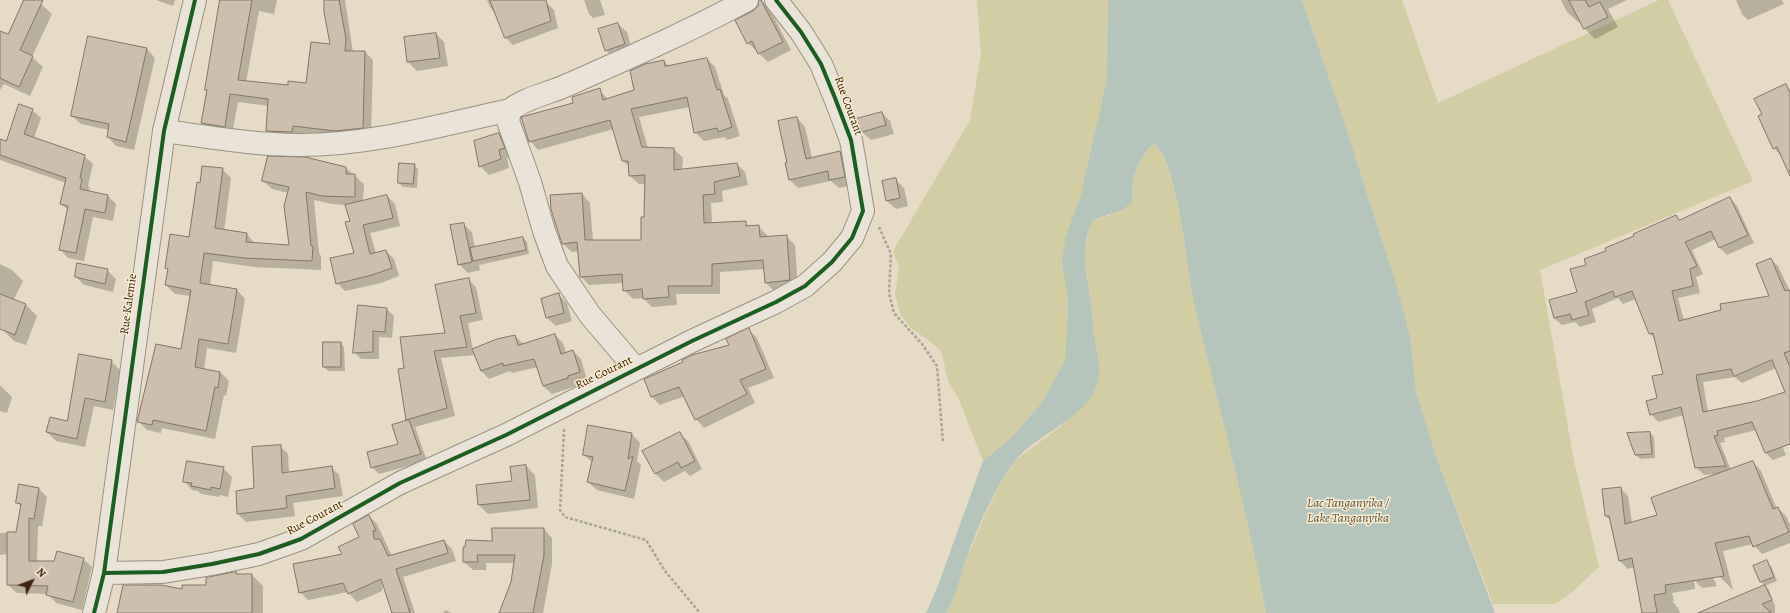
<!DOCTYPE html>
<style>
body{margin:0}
#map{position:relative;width:1790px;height:613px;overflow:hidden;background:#e6dbc4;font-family:Alegreya,serif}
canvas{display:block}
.north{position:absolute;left:12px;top:561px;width:40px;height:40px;-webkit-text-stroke:3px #f8eccf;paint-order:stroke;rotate:48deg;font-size:11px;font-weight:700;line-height:16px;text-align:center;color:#3d220e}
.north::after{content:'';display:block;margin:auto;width:14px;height:18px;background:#3d220e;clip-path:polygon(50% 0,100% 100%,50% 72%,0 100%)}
</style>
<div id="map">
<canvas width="1790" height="613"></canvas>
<div class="north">N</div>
</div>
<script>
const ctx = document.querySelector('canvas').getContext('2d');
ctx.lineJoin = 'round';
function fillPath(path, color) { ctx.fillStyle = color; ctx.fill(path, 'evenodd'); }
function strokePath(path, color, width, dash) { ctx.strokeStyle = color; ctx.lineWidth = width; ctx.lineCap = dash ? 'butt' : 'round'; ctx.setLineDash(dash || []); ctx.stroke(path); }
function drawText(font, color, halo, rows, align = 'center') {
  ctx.font = font + ' Alegreya,serif'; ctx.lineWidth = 3; ctx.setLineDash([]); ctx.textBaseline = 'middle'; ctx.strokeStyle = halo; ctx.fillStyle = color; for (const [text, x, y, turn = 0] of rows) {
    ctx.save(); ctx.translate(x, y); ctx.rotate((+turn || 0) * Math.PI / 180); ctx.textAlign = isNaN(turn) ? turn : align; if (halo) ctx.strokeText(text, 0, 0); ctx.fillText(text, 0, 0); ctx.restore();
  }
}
fillPath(new Path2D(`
 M977,0H1108L1109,4L1107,78L1080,198L1065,237L1062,262L1068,303L1065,360L1043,401L1012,437L983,461L959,400L948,380L941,351L927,339L912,329L900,314L895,294L899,268L893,251L970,120L981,54Z
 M1302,0H1402L1438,103L1659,0H1668L1753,181L1540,270L1574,461L1599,567L1571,593L1555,604H1493L1436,456L1416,391L1410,336L1382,240L1343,118Z
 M1155,144C1180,172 1186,267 1195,307C1219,409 1247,510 1266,613H946L950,606L964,564L986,513L1000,484L1017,459L1061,426L1082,407L1094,334L1084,254L1089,229L1093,220L1108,216L1132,202C1133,193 1132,181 1135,173C1138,164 1146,147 1155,144Z`), '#d3cda3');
fillPath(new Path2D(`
 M1108,0H1302L1343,118L1396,284L1410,336L1416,391L1436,456L1495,613H1266C1247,510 1219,409 1195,307C1186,269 1180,170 1155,144C1146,147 1138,165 1135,173C1132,181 1133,193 1132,202L1124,209L1093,220C1079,247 1087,275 1091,303C1092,314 1093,325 1094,336C1096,348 1100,363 1099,375C1094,417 1038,432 1016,460C994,488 976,531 964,565C959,581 955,599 946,613H926L937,588L983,461L1012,437L1043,401L1065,360L1068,303L1062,262L1065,237L1080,198L1107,78Z`), '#b6c5bc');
fillPath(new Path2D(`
 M25,0H33L41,4L52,14L32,57L43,67L30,96L4,84L0,90V32L9,36Z
 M156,0H175L173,6Z
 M221,0H277L274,14L259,11L246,82L289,86L307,84L331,45L325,0H345L353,52H365L373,60L371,135L344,138L301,133L300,140L275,139L267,131L269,106L238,102L232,134L210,131L202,123L208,91L206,89Z
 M487,0H536L546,2L554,10L558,28L513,45L506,38L496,14L490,7Z
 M584,0H600L605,15L593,18L589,14Z
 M760,0L768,6L791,50L768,62L748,43L736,21L758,8Z
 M1561,0H1627L1608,9L1618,27L1595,39L1585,29L1581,21L1578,22L1567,12Z
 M1736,0H1782L1784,4L1748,20L1742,14Z
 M618,24L627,32L633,53L614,59L606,50Z
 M436,34L444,42L448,66L417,71L408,62L405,38Z
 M88,38L147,49L155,58L134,150L116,146L108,137L109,130L81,124L72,116Z
 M707,59L715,67L724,95L728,99L740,136L727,140L725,137L704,141L695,132L690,107L639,117L648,148L674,149L683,158L682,170L737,164L745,172L748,185L722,191L723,202L711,203L712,223L745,222L750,227L758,226L767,235V238L786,236L795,245L798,288L774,291L766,283L765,269L720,272V294H676L677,305L652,307L643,298L633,299L624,290L623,283L589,285L581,277L579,251L572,252L563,244L552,209L582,194L590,203L593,241H642L646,184H639L630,176V167L623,161L614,129L538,150L530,141L574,103L599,90L608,99L635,91L664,61L669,66Z
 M1786,86L1790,90V166L1774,148L1763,115Z
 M32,110L41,118L34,138L84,156L93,164L88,186L90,188L89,192L108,196L116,204L113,221L93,217L84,261L68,258L60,249L68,210L61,204L66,183L0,160V140L6,142Z
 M882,113L890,121L894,134L871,140L862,132L858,120Z
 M797,118L805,127L812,158L840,152L848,161L853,185L839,188L831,181L798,188L790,180L789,164Z
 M499,134L507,142L512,157L507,158L509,168L489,175L480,166Z
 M414,165L418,169L417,188L403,187L399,183Z
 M346,168L364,184L363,201L387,196L395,204L400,226L370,233L376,253L386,251L394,259L399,276L381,283L345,291L337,283L355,254L351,222L346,205L332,204L314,200L319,253L321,256V270L254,267L213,261L210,285L237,290L245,299L236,353L207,348L204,370L220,372L229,381L226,396L224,395L215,439L162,428L161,433L147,430L138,421L182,351L191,296L175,294L166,285L169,271L166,268L190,238L201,184L222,169L231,178L224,231L247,234L255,244L290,246L288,193L272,189L263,181Z
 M896,180L904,188L908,206L896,209L887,201Z
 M1730,198L1737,206L1754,243L1727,255L1720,248L1716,239L1692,250L1703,274L1696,277L1700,293L1678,298L1684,320L1770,296L1771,259L1778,266L1790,291V439L1780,441L1786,455L1773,460L1766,453L1756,430L1724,438L1725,442L1720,443L1731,470L1753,462L1761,471L1777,509L1778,508L1786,516L1790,525V543L1762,554L1753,544L1723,551L1733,590L1707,564L1717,586L1702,588L1694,580L1695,589L1672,593L1674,601H1672L1678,608L1680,613H1642L1634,567L1628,569L1620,561L1611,521L1606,516L1603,490L1620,488L1628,496L1632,523L1659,516L1720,474L1704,475L1696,467L1684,415L1658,422L1651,414L1659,398L1664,375L1656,340L1650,334L1636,299L1623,304L1618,298L1592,309L1596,322L1580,327L1575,322L1562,325L1554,318L1578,292L1587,266L1607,251L1676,216L1680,221ZM1776,368L1787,393L1757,402L1708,412L1703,382L1735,377L1742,383Z
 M463,224L472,232L475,248L523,238L527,242L529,254L479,265L480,270L468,273L459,264Z
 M0,264L12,270L23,281L13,301L26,305L37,316L26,345L14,341L3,330L0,322Z
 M107,270L116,279L113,292L84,285L76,277Z
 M468,279L476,287L483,320L468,323L473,350L515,336L523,344L555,335L563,343L566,353L573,351L581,359L587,380L575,384L576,386L552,394L543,386L538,367L512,373L510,371L489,379L481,371L475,355L441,358L455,416L415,427L427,461L379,474L372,467L400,444L409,421L407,419L405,369L446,334Z
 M558,294L567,303L572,321L556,326L547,318L542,299Z
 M387,309L394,316L392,338L379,337V359H361L354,352Z
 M749,330L757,338L774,378L748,388L755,403L704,428L696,419L685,396L660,405L652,397L645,380L730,346Z
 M340,343L344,347L345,371H328L324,367Z
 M80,355L111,361L120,370L113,410L94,406L85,447L56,441L47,432L68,422Z
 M0,385L12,397L7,413L0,411Z
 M679,433L688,441L702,469L690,476L685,471L664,482L655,473Z
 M1650,433L1654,437L1655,458L1640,459L1636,455Z
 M632,434L640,443L637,461L641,465L634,499L597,490L588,482L593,463L584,455Z
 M280,446L288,454L289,473L331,467L339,475L343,496L293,503L295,516L246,522L238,514Z
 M526,466L535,475L538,508L488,514L479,505L477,486L513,482Z
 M223,468L232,477L228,497L220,495L219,497L201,494L198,491L192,490L184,481Z
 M20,485L39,489L47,497L42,526H38L37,562H55L83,559L92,567L82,610L56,603L48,594L17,593L8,585V554L0,555V533H17L22,507L17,502Z
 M369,516L377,524L392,556L444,541L452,549L456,561L403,577L415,613H393L383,582L382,591L357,602L348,592L308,600L300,592L343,555L360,538Z
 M544,529L552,538V564L543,613H508L515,563H486V570H473L464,562L493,542Z
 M1767,562L1771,566L1777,581L1765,586L1761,582Z
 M236,573L238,575H252L263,586V613H183L207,586Z
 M1765,586L1769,590L1775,606V613H1758Z
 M445,610L452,613H444Z`), '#0003');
const building = new Path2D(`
 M24,0H43L20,50L33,56L19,87L0,78V31L8,34Z
 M220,0H252L238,80L288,85V81L306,83L311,42L330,44L324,12V0H339L346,39L345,51H365L363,128L335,131L293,126L292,132L266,131L268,99L230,94L225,127L201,123L207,90H205Z
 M490,0H546L551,21L505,38Z
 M759,0H761L783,42L758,54L752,41L747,44L735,20L753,11L758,6Z
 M1569,0H1585L1589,7L1600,2L1608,17L1584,29Z
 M618,23L625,44L605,51L598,29Z
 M436,33L440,58L407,62L404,37Z
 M88,36L147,48L126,142L107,137L109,124L71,116Z
 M707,58L717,90L720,89L732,127L718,132L717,128L694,133L687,97L631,109L642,147L674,148V170L737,163L740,176L714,182L715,194L703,195L704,223L746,221V226L759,225L760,237L787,235L790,280L765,283L763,260L712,264V286H668L669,297L643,299L642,289L623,291L622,274L580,277L577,242L562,244L551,209L550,195L582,193L585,240H641V217H644L645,175L629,176L628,161H622L610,120L529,142L521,117L573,103L572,97L600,88L603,100L634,90L630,71L645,64L664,60L665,66Z
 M1786,84L1790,93V176L1777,147L1773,149L1758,116L1762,114L1754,99Z
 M19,104L33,109L24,134L85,155L80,178L82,179L80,189L108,195L105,213L85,209L76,253L59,250L68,206L60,204L66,178L0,155V139L6,141Z
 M882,112L886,125L862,132L856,119Z
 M797,117L806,159L840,151L845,177L829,180L828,171L789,180L785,163H787L778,121Z
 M499,133L505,148L499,150L501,159L479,167L474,141Z
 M268,156L305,157L346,167V174H355V197L322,196L306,192L311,246H313L312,261L244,258L204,253L200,283L237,289L228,344L199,339L195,367L220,372L218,388L215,387L206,431L153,420L152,425L137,422L156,344L181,349L191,290L165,285L168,269L165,268L170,234L189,237L197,182L200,183L202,166L223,168L215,228L247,233L246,242L289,245L284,206L289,187L262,181Z
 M399,163L415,164L413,184L398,183Z
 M896,178L900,198L886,201L882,181Z
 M387,195L393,218L363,225L370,254L386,250L392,268L372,275L336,284L330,258L354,253L345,222L350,221L345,205Z
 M1730,197L1748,235L1719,248L1711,231L1685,242L1697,266L1690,269L1693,286L1672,291L1679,321L1721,310L1720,304L1769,296L1756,264L1771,258L1785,291L1790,290V351L1784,353L1790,367V444L1765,453L1752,422L1717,431L1718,435L1714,436L1726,466L1695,468L1681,407L1650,415L1646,401L1657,398L1652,376L1663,374L1653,333L1649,334L1632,291L1615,297L1613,291L1585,302L1589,315L1572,320L1570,314L1554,318L1549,300L1577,292L1570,269L1586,265L1584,259L1606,251L1605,248L1634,236L1633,234L1676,215L1679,220ZM1772,360L1785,392L1757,401L1703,412L1696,375L1731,369L1734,376Z
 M464,223L472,262L458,265L450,225Z
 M523,237L526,250L473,261L470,248Z
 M77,263L108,269L105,284L75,277Z
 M469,278L476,313L460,316L467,347L434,351L447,408L406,420L398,369L404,368L400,337L445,333L435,285Z
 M559,293L564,313L546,318L541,299Z
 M0,294L26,304L15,335L0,329Z
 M358,305L387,308L385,332L373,331V352L353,353Z
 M749,328L766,369L740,380L747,394L695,420L679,387L651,397L644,379L683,362L682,360L692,355L729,345L726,339Z
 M555,334L561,354L573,350L580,372L568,376V378L543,386L534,359L503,366V363L481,371L472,349L497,339L515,335L518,345Z
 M323,342H341V367H323Z
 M79,354L112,360L105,402L85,398L77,439L46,432L50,417L67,421Z
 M409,420L421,454L371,468L367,452L398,444L392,425Z
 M588,425L632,433L628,459L633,456L625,491L587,482L593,457L583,455Z
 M680,432L695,461L681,468L678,462L655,474L642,451Z
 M1650,432L1652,454L1635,455L1627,433Z
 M281,445L282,473L332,466L335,488L286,496L287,508L237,514L236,491L254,488L252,447Z
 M187,461L224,467L220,489L211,487V490L191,486L192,483L183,482Z
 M1753,461L1773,509L1778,507L1789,532L1753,547L1749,536L1715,543L1724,576L1665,585L1666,593L1654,595L1657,613H1642L1632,558L1619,561L1609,516H1605L1602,489L1621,487L1625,524L1657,515L1651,498Z
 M526,465L530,500L478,505L476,485L512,481L510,467Z
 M19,484L39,488L34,519L29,518V561H54L57,551L84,558L73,602L46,595L48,586L7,585V532H16L21,504L16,503Z
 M369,515L376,531H373L374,539H380L388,556L444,540L448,553L396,569L410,613H392L381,579L348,594L343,583L299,593L293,564L342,554L338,547L359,537L353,524Z
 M492,528H544V555L533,613H499L511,582L515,555H477L478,562H463V547H465L466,540L492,541Z
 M1767,560L1774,577L1760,582L1753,566Z
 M236,572V574H252V613H117L123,585H161L182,589V585H206V578Z
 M1765,585L1772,600L1762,604L1771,613H1698Z`);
fillPath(building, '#cebead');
strokePath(building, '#817668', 1);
const minor = new Path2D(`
 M164,131C209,137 254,145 300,145C371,145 441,125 510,110
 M636,369L590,315L557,266L544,231L530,182L508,121L510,110C525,98 547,94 565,86C626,59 688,32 747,0
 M104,573L163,572L212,564L259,554L301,539L400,483L506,435L692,341L776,302L805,286L832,262L852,238L863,211L851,140L835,98L821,64L801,32L776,0`);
const tertiary = new Path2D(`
 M94,613L104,573L164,131L195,0`);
strokePath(minor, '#999080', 24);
strokePath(tertiary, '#999080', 24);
strokePath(new Path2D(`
 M879,227L891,254L889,293L894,313L922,344L937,366L943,443
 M564,429L560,510L565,517L646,540L665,571L700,613`), '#aaa398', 2.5, [3, 2]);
strokePath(minor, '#eae4d8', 22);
strokePath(tertiary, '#eae4d8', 22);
strokePath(new Path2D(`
 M104,573L163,572L212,564L259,554L301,539L400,483L506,435L692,341L776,302L805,286L832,262L852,238L863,211L851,140L835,98L821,64L801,32L776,0
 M94,613L104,573L164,131L195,0`), '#1b5e20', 4);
drawText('12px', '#3d220e', '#f8eccf', [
 ["Rue Courant",848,106,70],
 ["Rue Kalemie",129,304,-82],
 ["Rue Courant",604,373,-26],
 ["Rue Courant",315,518,-28]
]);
drawText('italic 13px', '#5b5041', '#f8eccf', [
 ["Lac Tanganyika /",1348,504],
 ["Lake Tanganyika",1348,519]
]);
</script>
